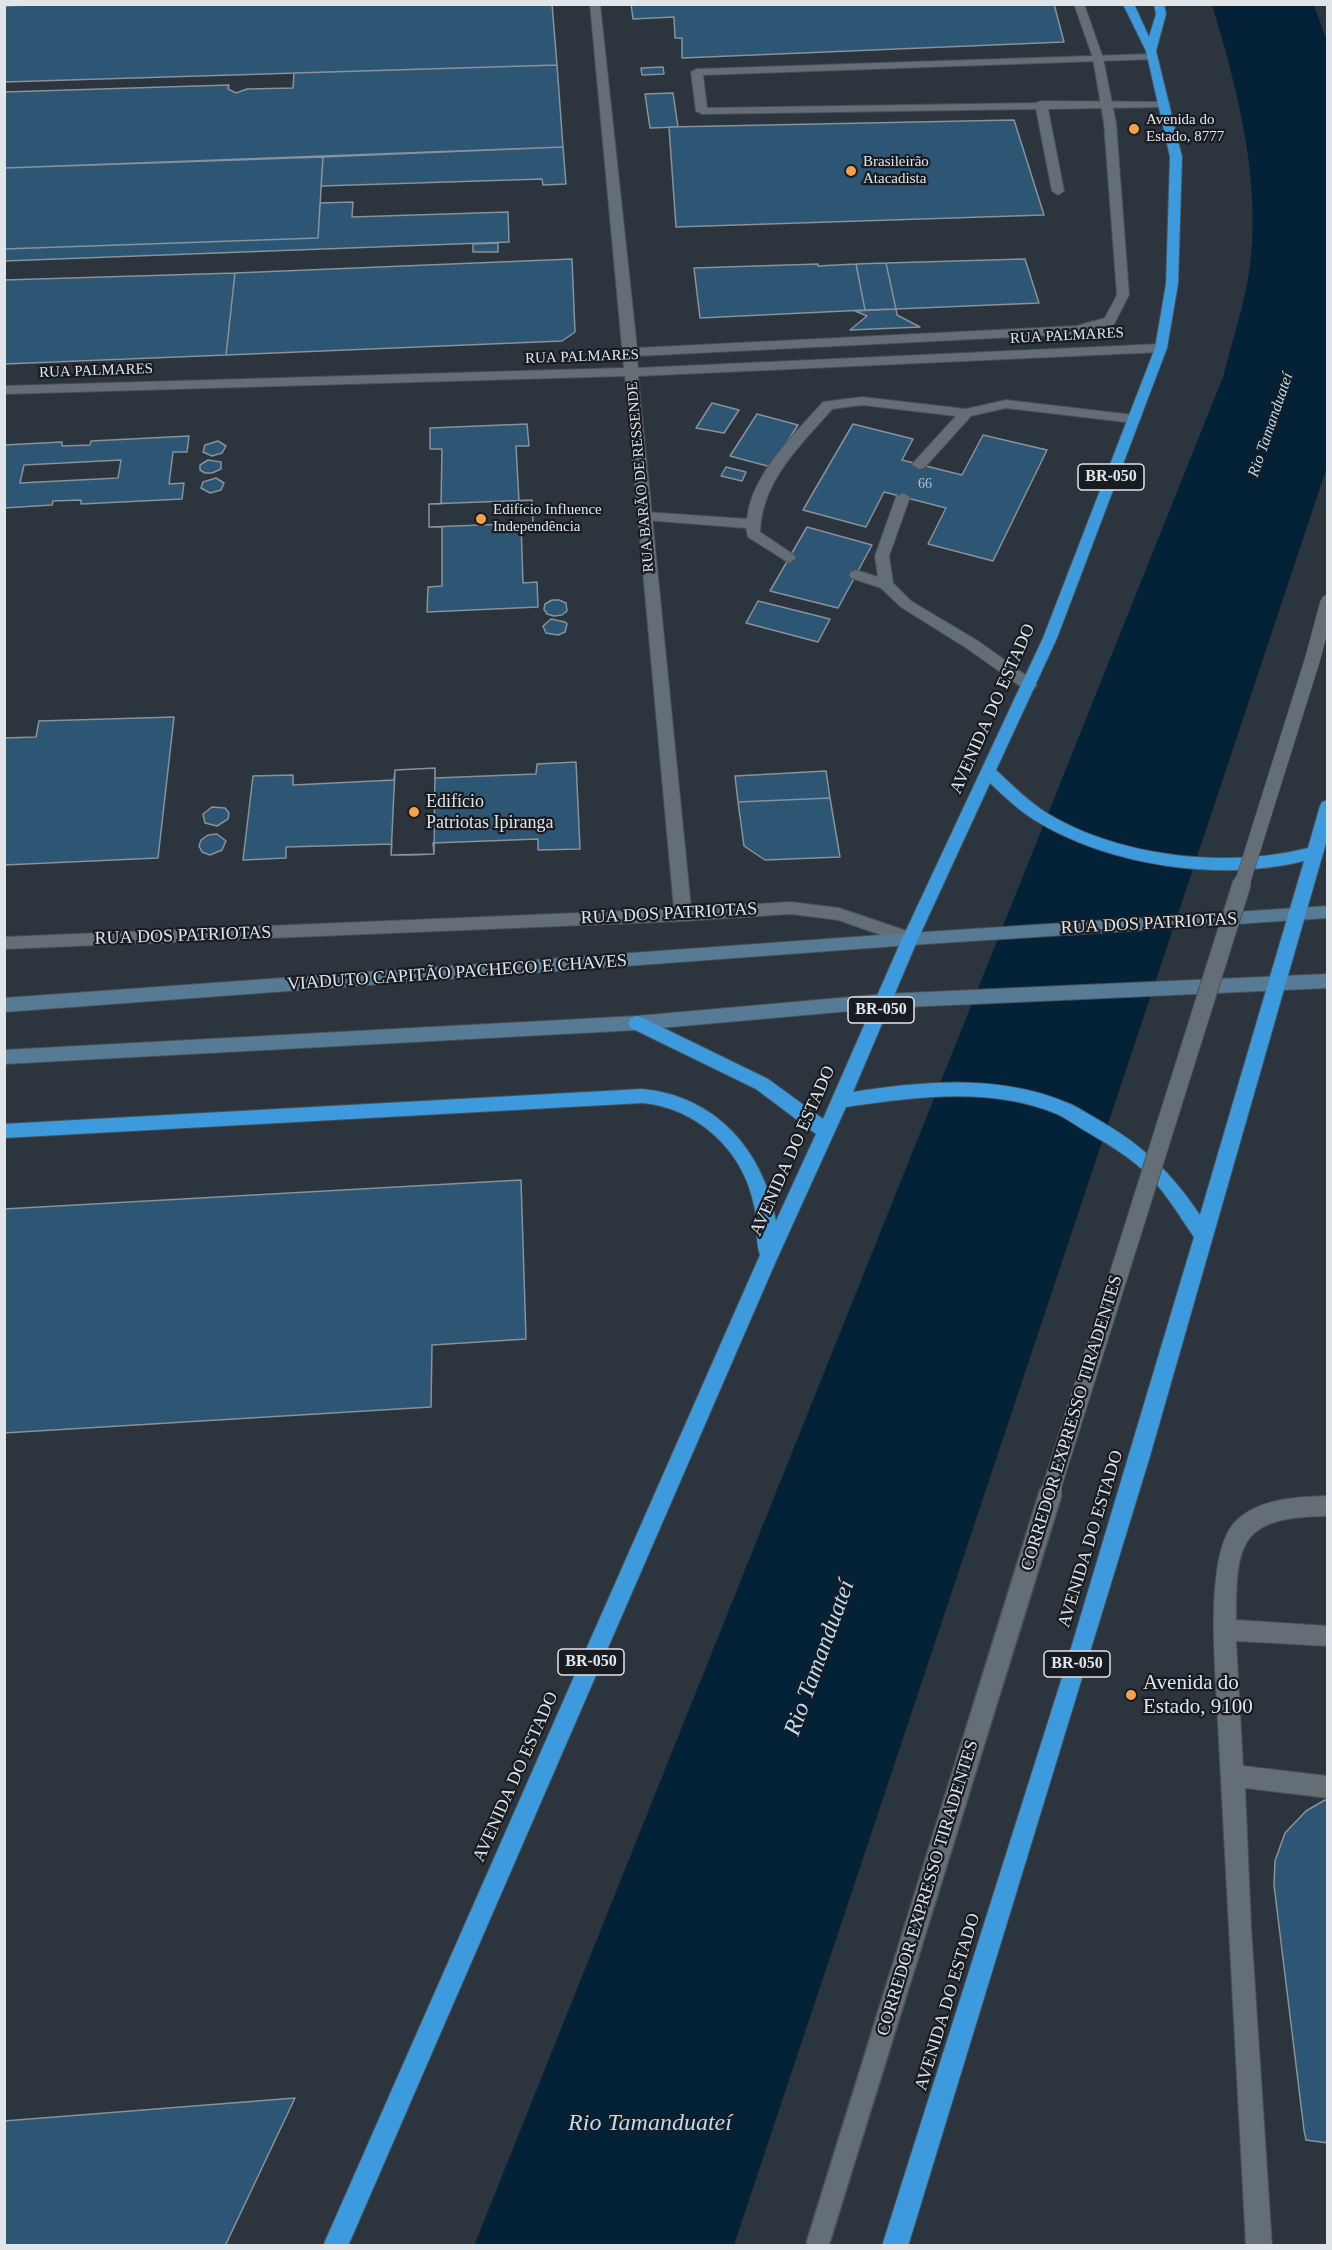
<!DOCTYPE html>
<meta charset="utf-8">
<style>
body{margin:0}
#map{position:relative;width:1332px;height:2250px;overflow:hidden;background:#2c353d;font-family:"Times New Roman",serif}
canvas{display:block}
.frame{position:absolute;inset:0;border:6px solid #e0e5ea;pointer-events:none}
</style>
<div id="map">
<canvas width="1332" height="2250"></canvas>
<div class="frame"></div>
</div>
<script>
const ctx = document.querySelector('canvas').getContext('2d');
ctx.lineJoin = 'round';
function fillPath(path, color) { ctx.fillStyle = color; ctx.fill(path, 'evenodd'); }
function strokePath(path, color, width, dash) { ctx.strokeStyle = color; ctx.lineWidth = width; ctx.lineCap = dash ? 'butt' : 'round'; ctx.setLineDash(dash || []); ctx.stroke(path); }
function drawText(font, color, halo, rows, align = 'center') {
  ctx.font = font + ' "Times New Roman",serif'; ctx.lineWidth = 4.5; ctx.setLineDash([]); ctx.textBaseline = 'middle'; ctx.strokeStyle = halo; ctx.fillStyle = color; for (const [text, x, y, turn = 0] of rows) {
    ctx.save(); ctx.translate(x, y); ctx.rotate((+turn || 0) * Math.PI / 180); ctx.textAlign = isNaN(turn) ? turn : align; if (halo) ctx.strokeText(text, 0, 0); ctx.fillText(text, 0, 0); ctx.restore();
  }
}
fillPath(new Path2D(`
 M1212,5H1314L1328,44L1327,467L734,2245L474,2246L1223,377C1232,341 1245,303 1250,266C1261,179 1237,87 1212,5Z`), '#032238');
const building = new Path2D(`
 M51,4H552L557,65L4,82V6Z
 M631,4H1054L1064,42L682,58V38H675L674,17L633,19Z
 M557,65L563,147L4,168V92L229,85L228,89L236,93L247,89L293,88L294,73Z
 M663,67L664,74L642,75L641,68Z
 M673,93L678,127L650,128L645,94Z
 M1014,120L1044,215L676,227L669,127Z
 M563,147L566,184L543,185L542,179L321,186L323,157Z
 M323,157L318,238L4,249V168Z
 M353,202L352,217L508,212L509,242L4,261V249L318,238L320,203Z
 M498,243V252H473V244Z
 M572,259L575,332L562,341L226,355L235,273Z
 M1025,259L1039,303L896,309L886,263Z
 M886,263L896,309L865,310L856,264Z
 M818,264V266L856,264L865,310L700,318L694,268Z
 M235,273L226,355L4,364V280Z
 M896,309L897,315L920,327L850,330L867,316L855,311Z
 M712,403L739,410L724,433L696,428Z
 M757,414L798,425L771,467L730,456Z
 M527,424L529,446H516L519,501L532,500L533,523L521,524L523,583L537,582L538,607L427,612L428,587L442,586V527H429V504H441L442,449H430V428Z
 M853,424L913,439L902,460L962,475L983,435L1047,450L993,561L928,544L946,508L884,492L866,527L803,510Z
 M189,436L187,452H173L169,484L184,483L182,499L81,504V500L53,501L52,505L4,508V445L62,442V446L90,445L91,441Z
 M218,441L226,446L222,453L212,456L203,452L205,445Z
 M121,460L118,478L20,483L24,465Z
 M208,460L221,462V469L212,473H205L200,470V465Z
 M726,467L746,472L742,481L721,476Z
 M216,478L224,483L221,490L210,493L201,488L203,482Z
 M532,500L533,523L429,527V504Z
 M807,527L872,545L838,608L770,591Z
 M552,600H559L566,603L567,611L562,615L554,616L547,614L544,609L545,604Z
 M758,601L830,619L818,642L746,623Z
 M551,619L565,622L567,624L565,632L558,635L546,633L543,626Z
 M174,717L158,858L4,865V738L36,737L39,721Z
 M576,762L580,849L538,850V839L433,843L434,854L412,855H391L392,844L286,847V858L243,860L253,776L293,775V785L394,780L395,770L435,768V778L536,774L537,764Z
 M435,768L434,854L391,855L395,770Z
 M826,771L830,798L738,802L735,776Z
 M830,798L840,857L765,860L744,846L738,802Z
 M212,807L225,808L229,813L228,819L217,826L205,823L203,814Z
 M217,834L226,841L222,850L210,855L202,852L199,846L201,840L208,835Z
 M521,1180L526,1339L432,1345L431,1407L4,1433V1209Z
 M1325,1800H1328V2143L1306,2140L1304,2130L1274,1885L1275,1861L1285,1833L1306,1811Z
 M295,2098L225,2246H4V2121Z`);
fillPath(building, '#2d5574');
strokePath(building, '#88929b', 1.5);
const lane = new Path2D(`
 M1152,54L1156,55V59L703,75L707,108L1036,103L1041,101L1168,102L1170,104L1164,107L1048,109L1064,191L1058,195L1052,191L1036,109L702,114L696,111L691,72L697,69Z
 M862,397L966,409L1006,400L1134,415L1141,419L1134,423L1006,408L971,416L924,468L919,469L912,465L914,462L956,416L862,405L832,409C800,446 762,480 760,532L794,555L796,558L789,563L748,537L746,528L645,520L638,516L645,512L747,519C752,473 794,435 823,402Z
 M903,493L910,497L889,556L893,583L911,601L978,641L1034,681L1037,685L1034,689H1024L968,649L901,607L881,588L851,578L849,575L851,572L856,570L878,577L875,556L896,497Z
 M1328,1496V1516C1241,1517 1236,1540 1236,1620L1328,1626V1646L1236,1641L1243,1766L1328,1776V1798L1245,1788L1251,1927L1272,2246H1246L1216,1686C1214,1647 1207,1549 1236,1521C1259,1498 1298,1497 1328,1496Z`);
const street = new Path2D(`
 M590,4H600L637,348L1076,326L1105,318L1117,295L1104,123L1093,58L1074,4H1084L1103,58L1116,123L1129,295L1114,324L1076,334L637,356L638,368L1161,344L1167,348L1161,352L638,376L691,908L791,902L839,908L916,934L918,939L916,944L910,945L838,920L791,914L683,921L4,949V937L674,909L625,376L4,394V386L624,368Z`);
const secondary = new Path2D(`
 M1328,906V918L910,945L4,1012V998L910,933Z
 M1328,974V988L884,1008L637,1030L4,1064V1050L637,1016L884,994Z`);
const highway = new Path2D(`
 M1123,4H1134L1149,37L1156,14L1154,4H1164L1166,14L1156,51L1182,157L1178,284L1167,348L1057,638L996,770C1012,785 1027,800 1045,812C1118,857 1226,869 1308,848L1320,806L1322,802L1328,800V836L1150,1456L908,2246H882L1066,1665L1194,1237C1180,1217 1168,1196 1151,1178C1133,1159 1111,1146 1089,1133C1078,1127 1068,1119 1057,1114C992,1086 913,1097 846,1107L776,1261L348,2246H323L760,1255C755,1241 758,1221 754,1205C743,1150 697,1108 642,1103L4,1138V1124L642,1089C716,1096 763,1150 776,1221L816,1134L756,1089L631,1028L628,1023L631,1018L637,1016L643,1018L768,1079L823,1119L902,939L1043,638L1155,348L1166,284L1170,157L1146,51ZM990,783C1005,797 1019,811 1036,821C1110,866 1221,882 1304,861L1200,1215C1173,1175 1144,1146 1102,1122C1091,1116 1081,1109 1070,1104C1002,1074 924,1081 853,1092L918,939Z`);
strokePath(lane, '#495157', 2);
strokePath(street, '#495157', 2);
strokePath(secondary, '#495157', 2);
strokePath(highway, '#495157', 2);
fillPath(lane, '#646e76');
fillPath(street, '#646e76');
fillPath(secondary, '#587b95');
fillPath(highway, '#3d9adc');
const laneBridgeFar2 = new Path2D(`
 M1242,884L1312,661L1328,602`);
const laneBridgeFar1 = new Path2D(`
 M1050,1493L1242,883`);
const laneBridge = new Path2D(`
 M817,2246L1051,1492`);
strokePath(laneBridgeFar2, '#495157', 16, []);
strokePath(laneBridgeFar1, '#495157', 20, []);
strokePath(laneBridge, '#495157', 25, []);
strokePath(laneBridgeFar2, '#646e76', 15);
strokePath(laneBridgeFar1, '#646e76', 18);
strokePath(laneBridge, '#646e76', 22);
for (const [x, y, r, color] of [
 [1134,129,6,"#f7a149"],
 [851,171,6,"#f7a149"],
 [481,519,6,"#f7a149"],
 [414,812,6,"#f7a149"],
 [1131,1695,6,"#f7a149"]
]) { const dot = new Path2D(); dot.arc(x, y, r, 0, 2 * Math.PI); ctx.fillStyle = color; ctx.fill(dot); strokePath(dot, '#181c20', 2); }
drawText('14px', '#b3c1cc', null, [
 ["66",925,484]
]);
drawText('15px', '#e0e5ea', '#181c20', [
 ["Avenida do",1146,120],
 ["Estado, 8777",1146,137],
 ["Brasileirão",863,162],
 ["Atacadista",863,179],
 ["Edifício Influence",493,510],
 ["Independência",493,527]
], 'left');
drawText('15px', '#e0e5ea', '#181c20', [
 ["RUA PALMARES",1067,336,-3],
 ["RUA PALMARES",582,357,-2],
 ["RUA PALMARES",96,371,-2],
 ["RUA BARÃO DE RESSENDE",641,477,-95]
]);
drawText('italic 16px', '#b7ddfc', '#181c20', [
 ["Rio Tamanduateí",1271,425,-71]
]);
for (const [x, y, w] of [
 [1111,477,66],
 [881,1010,66],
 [591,1662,66],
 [1077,1664,66]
]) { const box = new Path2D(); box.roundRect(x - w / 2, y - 13, w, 26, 4.5); ctx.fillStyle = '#181c20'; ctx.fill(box); strokePath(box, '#e0e5ea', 1.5); }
drawText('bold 16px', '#e0e5ea', null, [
 ["BR-050",1111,477],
 ["BR-050",881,1010],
 ["BR-050",591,1662],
 ["BR-050",1077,1664]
]);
drawText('18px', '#e0e5ea', '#181c20', [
 ["AVENIDA DO ESTADO",993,709,-66],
 ["RUA DOS PATRIOTAS",669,914,-3],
 ["RUA DOS PATRIOTAS",1149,924,-3],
 ["RUA DOS PATRIOTAS",183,936,-2],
 ["VIADUTO CAPITÃO PACHECO E CHAVES",457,973,-4],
 ["AVENIDA DO ESTADO",793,1151,-66],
 ["CORREDOR EXPRESSO TIRADENTES",1072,1423,-73],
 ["AVENIDA DO ESTADO",1091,1539,-73],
 ["AVENIDA DO ESTADO",516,1777,-66],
 ["CORREDOR EXPRESSO TIRADENTES",928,1888,-73],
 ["AVENIDA DO ESTADO",948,2002,-73]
]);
drawText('18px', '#e0e5ea', '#181c20', [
 ["Edifício",426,802],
 ["Patriotas Ipiranga",426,823]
], 'left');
drawText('21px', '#e0e5ea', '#181c20', [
 ["Avenida do",1143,1683],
 ["Estado, 9100",1143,1707]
], 'left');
drawText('italic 24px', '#b7ddfc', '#181c20', [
 ["Rio Tamanduateí",820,1658,-70],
 ["Rio Tamanduateí",650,2124]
]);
</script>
